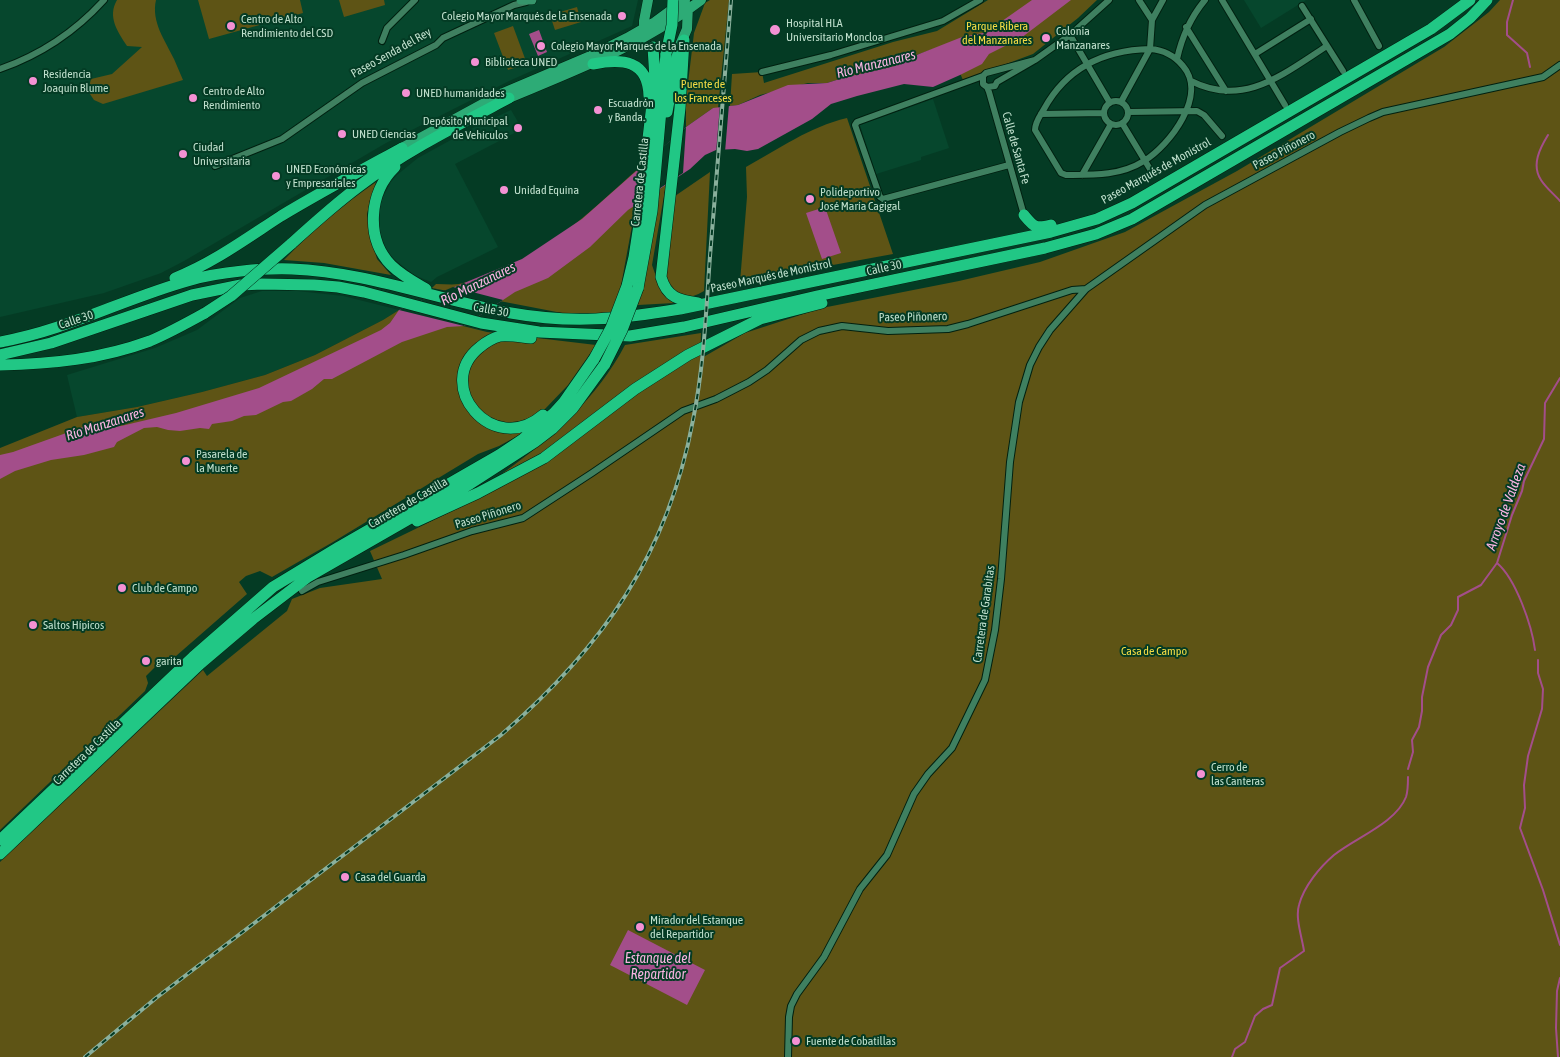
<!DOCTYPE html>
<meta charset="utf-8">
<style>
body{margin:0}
canvas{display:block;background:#043b24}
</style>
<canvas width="1560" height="1057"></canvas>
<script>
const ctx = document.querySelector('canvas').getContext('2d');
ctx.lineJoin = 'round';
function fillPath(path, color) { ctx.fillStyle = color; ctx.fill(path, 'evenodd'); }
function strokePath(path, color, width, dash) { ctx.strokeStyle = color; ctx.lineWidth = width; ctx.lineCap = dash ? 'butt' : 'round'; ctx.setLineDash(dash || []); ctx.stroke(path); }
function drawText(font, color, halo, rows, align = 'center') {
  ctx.font = font + ' "Asap Condensed",sans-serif'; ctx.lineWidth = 4; ctx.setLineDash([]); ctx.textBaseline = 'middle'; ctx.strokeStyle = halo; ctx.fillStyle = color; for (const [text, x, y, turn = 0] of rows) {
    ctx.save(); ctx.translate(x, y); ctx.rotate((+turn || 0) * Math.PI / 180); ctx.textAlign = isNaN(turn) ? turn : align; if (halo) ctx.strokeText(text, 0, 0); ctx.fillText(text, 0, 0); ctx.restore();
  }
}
fillPath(new Path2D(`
 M0,0H638L632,26L509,81L386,143L184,261L161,273L104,293L0,317Z
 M1244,0H1306L1261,28Z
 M933,99L949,148L921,157V160L876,174L860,125Z
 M511,110L522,129L455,164L498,247L437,277L431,282L414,275L394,259L386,249L380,232L378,220L380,206L383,197L391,182L397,175L418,158L471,129Z
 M262,291H297L343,296L399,310L383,320L315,355L265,375L202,392L137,407L77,417L67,375L155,348L197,330L240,298Z`), '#06472d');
fillPath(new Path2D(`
 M117,0H156C151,22 165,40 174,59C177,66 180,73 183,80L103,104L94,100L88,91L91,79L112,74L142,47L127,46C118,32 107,17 117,0Z
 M198,0H300L303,13L209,39Z
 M339,0H384L385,5L344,17Z
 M710,0H729L718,108H713L686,127V100L694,33L705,3Z
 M988,0H1097L1078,18L1033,54L963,80L947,44L919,54L895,66L846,77L827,83H808L760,95L738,105L730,106L732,74L762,72L764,83L893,42L937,31Z
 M1500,0H1560V1057H0V862L203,670L207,676L287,611L292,599L320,588L382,579L370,551L471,502L508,482L503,473C551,439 598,397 625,345L701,333L700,359L745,333L822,308L959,281L1040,262L1125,232L1237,171L1444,47L1489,12Z
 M577,7L581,22L555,30L550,15Z
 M513,26L527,64L508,70L494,33Z
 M847,118L893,254L740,282L747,197L746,167C779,149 809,127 847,118Z
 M640,167L636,204L620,291L611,313H562L432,288L436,284C444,284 452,285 459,284C533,269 586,215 640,167Z
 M710,172L704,291C700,293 697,295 693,296C682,300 670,289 667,278C663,259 673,216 675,196Z
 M376,182L372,194L367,214L370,235L377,259L391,275L324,263L284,260C312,231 343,205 376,182Z
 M666,184L652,265L660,288L674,303L638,305L660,189Z
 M399,310L487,332L596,345L568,385L521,434L499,446L478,454L333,542L272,577L260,571L246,576L239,582L247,594L168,663H159L146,676L148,683L145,691L0,830V448L77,417L137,407L202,392L265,375L315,355L383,320Z`), '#5e5415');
fillPath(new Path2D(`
 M1032,0H1071L1021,38L989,54L982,64L960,75L933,87L904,84L857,96L831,104L812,119L758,149L747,151L735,149L716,150L705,155L690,169L628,210L590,247L548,278L515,292L464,326L447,327L402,342L332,379H324L312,389L291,401L283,402L256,415L244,416L232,421L212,424L209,429L200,428L180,431L168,430L157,427L144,428L117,442L114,447L84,455L51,460L15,471L0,479V455L13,452L83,427L121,426L176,413L259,388L381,330L390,323L399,310L522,259L582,219L686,127L713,108L738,105L788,85L827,83L846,77L895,66L919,54L962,37L983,33L995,26Z
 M539,30L547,52L538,56L529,34Z
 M825,207L841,253L822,259L806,213Z
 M628,930L705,970L687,1005L610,965Z`), '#a34e8a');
fillPath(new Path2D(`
 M729,104L725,152L716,153L720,105Z
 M686,127L683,173L636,204L640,167Z
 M453,287L503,300L464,326L399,310Z`), '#043b24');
strokePath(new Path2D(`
 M1513,0L1507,22V35L1527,53L1530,67
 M1548,135C1540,148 1531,165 1541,180C1546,188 1554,194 1560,201
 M1497,563C1516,579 1532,626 1535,650
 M1538,660V673L1543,689L1542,709L1528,756L1524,785L1525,808L1520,828L1543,890L1560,945
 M1408,769L1413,752L1412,740L1419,727L1422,711V697L1428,667L1441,635L1451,625L1458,610V597L1481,585L1497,563L1512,515L1522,491L1524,481L1544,439L1545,403L1560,378
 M1232,1057L1235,1049L1245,1042L1255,1016L1263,1009L1272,1005L1280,968L1304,951C1302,937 1295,918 1299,905C1304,886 1320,867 1334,855C1355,838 1396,823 1406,797C1408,791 1408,783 1408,777
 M1558,1057L1556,1028L1557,991L1560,978`), '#a34e8a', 2);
const street = new Path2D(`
 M1139,0L1152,20
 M1222,0L1285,105
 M1354,0L1379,46
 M1302,6L1343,71
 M1186,27L1226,91
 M1070,35L1110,103
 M382,41L387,28L415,0
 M1150,49C1164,50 1174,55 1183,66C1208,95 1170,145 1144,161C1120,176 1093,175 1066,175L1061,173L1035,130C1035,122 1040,116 1044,109C1067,67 1104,50 1150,49Z
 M1255,54L1311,19
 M1177,59C1182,36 1190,18 1205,0
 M0,69C40,55 75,32 104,0
 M762,72L831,55L943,21L980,0
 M983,76V84L987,87L989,92L1024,215
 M1191,81C1244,108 1283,74 1327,46
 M987,87L995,86L997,82L1035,60L1070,35L1109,0
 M1104 113a12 12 0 1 1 24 0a12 12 0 1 1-24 0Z
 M1121,102L1150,49L1152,20L1163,0
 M1128,112L1197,111L1204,115L1222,136
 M1041,114L1104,113
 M1122,123L1153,174
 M1009,165L883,199L880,197L855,125L857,122L983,76L986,73L1035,60
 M215,166L282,139L362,83L436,45L443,38L514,5L526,2
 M1082,175L1111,124
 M302,591L318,582L404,555L472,531L523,518L592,473L683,411L716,399L749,382L767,370L801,340L819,331L842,326L888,331L948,329L968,324L1072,290L1086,289L1205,205L1340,132L1369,118L1383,112L1543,77L1560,65
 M788,1057L789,1017L791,1006L797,994L824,957L860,889L887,855L914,794L928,774L952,748L985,680L995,630L1001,579L1010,462L1019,402L1030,365L1039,347L1050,330L1086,289`);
const secondary = new Path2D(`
 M521,0H532`);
const primary = new Path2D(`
 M644,33V21L648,0
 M680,45L687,29L688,6
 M509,98C576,70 643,45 701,0
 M402,148L503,93L595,54L627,38L655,22L685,0`);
const highway = new Path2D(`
 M684,40L680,108L661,277C667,298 679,300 698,303
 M593,64C622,58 648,60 649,96
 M667,112L678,51
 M647,147L655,79L653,47
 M395,167C369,192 365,238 391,265C401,275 414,282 426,289
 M1024,215C1034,227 1035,229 1051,225
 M291,244C312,225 334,205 358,187C404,152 458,125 509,98
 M175,278C213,263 247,238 281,216C321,192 362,170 402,148
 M627,286L634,257L652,140
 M638,288L652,211L666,54
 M531,338C521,337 510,335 500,336C493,338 486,342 480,347C432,385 493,458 543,415
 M0,342C68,330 125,298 191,280C219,272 262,268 292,269C367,272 438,300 511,313C572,324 620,319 680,309L1051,232L1097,219L1132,203L1431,29L1470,0
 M0,355L51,343L192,295L241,285L262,284L314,285L338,287L364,292L481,323L539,332L630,336L684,327L817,296L1045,248L1096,234L1132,219L1450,34L1470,18L1487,0
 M0,365C52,364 101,359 150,341C169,333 187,323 205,313
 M417,521L478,493L544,458L635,389L688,355L760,319L822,303
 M0,840L193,657L273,587L339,547L499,455L523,439L554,413L564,402L594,359
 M0,854L200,664L253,619L308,577L470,484L535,442L552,429L573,408L605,364`);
strokePath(street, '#002010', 8);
strokePath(secondary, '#002010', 10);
strokePath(primary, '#002010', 11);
strokePath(highway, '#002010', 12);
strokePath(street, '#3f8060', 6);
strokePath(secondary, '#36956b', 9);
strokePath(primary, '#2dab76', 10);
strokePath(highway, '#21c785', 11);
const rail = new Path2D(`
 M85,1057L156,998L501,735C603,647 668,554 693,420C704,366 706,311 710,256C717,171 724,85 731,0`);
strokePath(rail, '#8ab09c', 4);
strokePath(rail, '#043b24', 2, [5.5]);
const highwayBridge = new Path2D(`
 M666,54L672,25L673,0
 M205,313L231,296L291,244
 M594,359L611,328L627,286
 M605,364L622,330L638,288`);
strokePath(highwayBridge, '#002010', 12, []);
strokePath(highwayBridge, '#21c785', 11);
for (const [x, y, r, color] of [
 [622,16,5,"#f491d4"],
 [231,26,5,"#f491d4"],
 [775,30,6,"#f491d4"],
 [1046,38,5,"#f491d4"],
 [541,46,5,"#f491d4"],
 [475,62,5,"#f491d4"],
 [33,81,5,"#f491d4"],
 [406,93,5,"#f491d4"],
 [193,98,5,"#f491d4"],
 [598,110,5,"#f491d4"],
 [518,128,5,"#f491d4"],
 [342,134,5,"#f491d4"],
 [183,154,5,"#f491d4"],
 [276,176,5,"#f491d4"],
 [504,190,5,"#f491d4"],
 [810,199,5,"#f491d4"],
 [186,461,5,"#f491d4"],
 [122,588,5,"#f491d4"],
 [33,625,5,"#f491d4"],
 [146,661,5,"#f491d4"],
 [1201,774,5,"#f491d4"],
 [345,877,5,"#f491d4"],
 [640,927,5,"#f491d4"],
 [796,1041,5,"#f491d4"]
]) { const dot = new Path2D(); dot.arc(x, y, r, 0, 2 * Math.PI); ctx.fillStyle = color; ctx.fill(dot); strokePath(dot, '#043b24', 2); }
drawText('12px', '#bfdfcc', '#043b24', [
 ["Colegio Mayor Marqués de la Ensenada",612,16,"right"],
 ["Centro de Alto",241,19],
 ["Rendimiento del CSD",241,33],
 ["Hospital HLA",786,23],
 ["Universitario Moncloa",786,37],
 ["Colonia",1056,31],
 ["Manzanares",1056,45],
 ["Colegio Mayor Marques de la Ensenada",551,46],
 ["Biblioteca UNED",485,62],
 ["Residencia",43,74],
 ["Joaquín Blume",43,88],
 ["Centro de Alto",203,91],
 ["Rendimiento",203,105],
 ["UNED humanidades",416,93],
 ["Escuadrón",608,103],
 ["y Banda.",608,117],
 ["Depósito Municipal",508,121,"right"],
 ["de Vehículos",508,135,"right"],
 ["UNED Ciencias",352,134],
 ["Ciudad",193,147],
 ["Universitaria",193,161],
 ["UNED Económicas",286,169],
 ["y Empresariales",286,183],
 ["Unidad Equina",514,190],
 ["Polideportivo",820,192],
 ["José María Cagigal",820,206],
 ["Pasarela de",196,454],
 ["la Muerte",196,468],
 ["Club de Campo",132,588],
 ["Saltos Hípicos",43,625],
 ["garita",156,661],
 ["Cerro de",1211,767],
 ["las Canteras",1211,781],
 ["Casa del Guarda",355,877],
 ["Mirador del Estanque",650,920],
 ["del Repartidor",650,934],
 ["Fuente de Cobatillas",806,1041]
], 'left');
drawText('12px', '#f5dc45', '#043b24', [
 ["Parque Ribera",997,26],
 ["del Manzanares",997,40],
 ["Puente de",703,84],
 ["los Franceses",703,98],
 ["Casa de Campo",1154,651]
]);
drawText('12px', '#bfdfcc', '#043b24', [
 ["Paseo Senda del Rey",391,53,-29],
 ["Calle de Santa Fe",1016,148,74],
 ["Paseo Piñonero",1284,150,-28],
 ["Paseo Marqués de Monistrol",1156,171,-29],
 ["Carretera de Castilla",640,182,-84],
 ["Calle 30",884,268,-12],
 ["Paseo Marqués de Monistrol",771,276,-12],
 ["Calle 30",491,310,10],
 ["Paseo Piñonero",913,317,-1],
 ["Calle 30",76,320,-18],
 ["Carretera de Castilla",408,503,-30],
 ["Paseo Piñonero",488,515,-17],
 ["Carretera de Garabitas",984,614,-82],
 ["Carretera de Castilla",87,752,-44]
]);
drawText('italic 14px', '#f9b4e2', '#043b24', [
 ["Río Manzanares",876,64,-14],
 ["Río Manzanares",478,284,-26],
 ["Río Manzanares",105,424,-18],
 ["Arroyo de Valdeza",1506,507,-70],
 ["Estanque del",658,959],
 ["Repartidor",658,975]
]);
</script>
